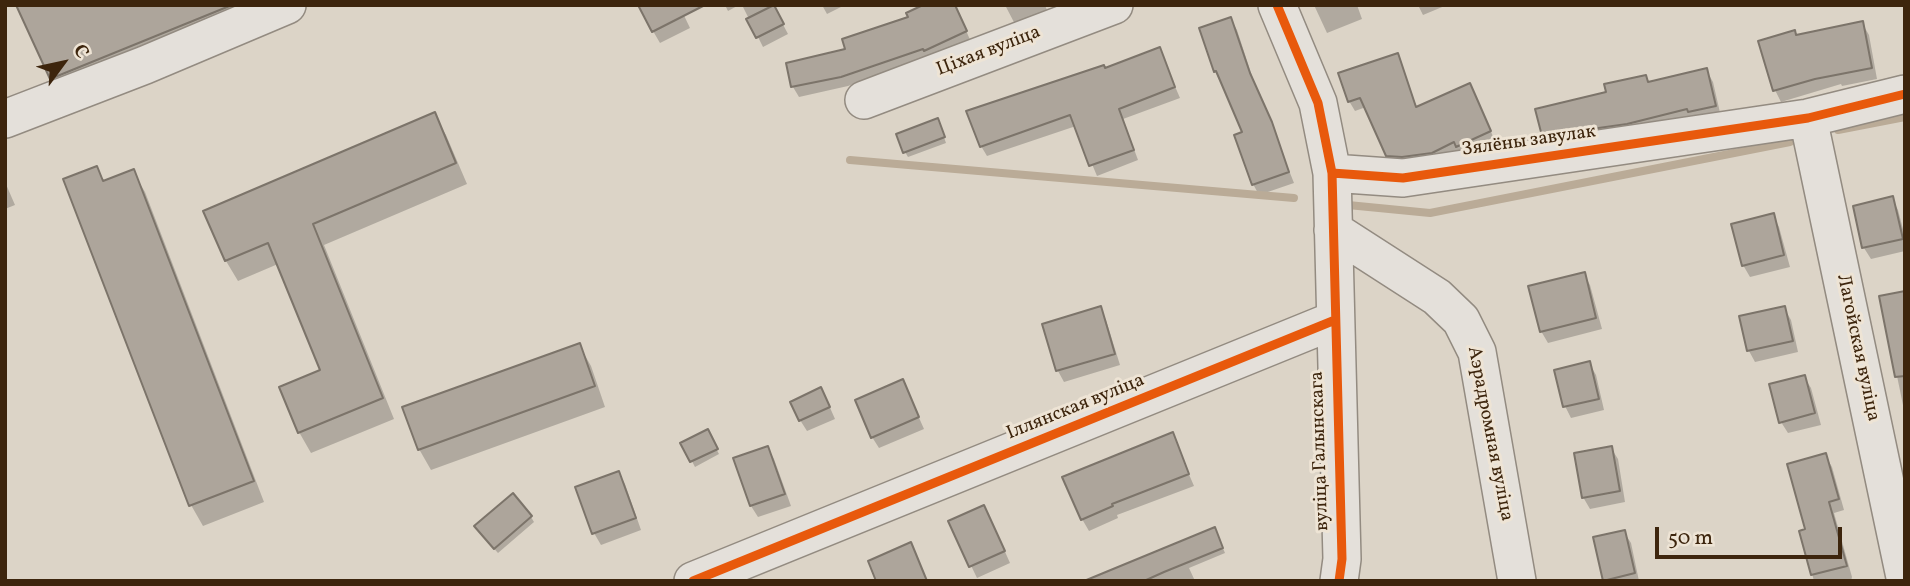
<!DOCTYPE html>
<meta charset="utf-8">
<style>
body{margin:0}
#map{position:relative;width:1910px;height:586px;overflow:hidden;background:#dcd4c7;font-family:Vollkorn,serif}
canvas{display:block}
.frame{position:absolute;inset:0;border:7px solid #3d250d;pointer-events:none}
.north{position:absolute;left:28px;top:28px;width:70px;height:70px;-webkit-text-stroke:5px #eee4d5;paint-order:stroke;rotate:57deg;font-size:19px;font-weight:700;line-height:28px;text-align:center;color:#3d250d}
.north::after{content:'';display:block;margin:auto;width:24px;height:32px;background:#3d250d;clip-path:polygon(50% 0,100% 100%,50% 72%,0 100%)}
.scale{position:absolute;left:1655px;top:527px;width:187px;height:32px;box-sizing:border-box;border:4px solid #3d250d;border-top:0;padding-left:9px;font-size:21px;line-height:24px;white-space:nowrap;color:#3d250d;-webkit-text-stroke:5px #eee4d5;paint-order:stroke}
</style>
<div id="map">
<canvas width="1910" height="586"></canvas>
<div class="frame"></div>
<div class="north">С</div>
<div class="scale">50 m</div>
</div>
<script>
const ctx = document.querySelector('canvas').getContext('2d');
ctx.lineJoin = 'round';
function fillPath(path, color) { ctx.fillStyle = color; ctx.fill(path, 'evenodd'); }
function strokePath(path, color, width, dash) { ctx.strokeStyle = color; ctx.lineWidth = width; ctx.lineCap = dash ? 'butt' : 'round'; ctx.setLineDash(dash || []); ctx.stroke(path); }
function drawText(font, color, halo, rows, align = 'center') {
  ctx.font = font + ' Vollkorn,serif'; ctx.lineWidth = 6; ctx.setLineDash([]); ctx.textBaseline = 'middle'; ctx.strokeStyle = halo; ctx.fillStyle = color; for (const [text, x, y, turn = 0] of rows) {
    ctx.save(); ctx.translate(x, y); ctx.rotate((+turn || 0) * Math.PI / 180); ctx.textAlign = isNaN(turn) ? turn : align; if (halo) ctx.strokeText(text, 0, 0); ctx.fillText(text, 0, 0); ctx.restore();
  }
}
fillPath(new Path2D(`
 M18,5H291L63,99L51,78Z
 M679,5L690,28L660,43L653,31Z
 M725,5H739L728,11Z
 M742,5H766L768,10L779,17L788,34L763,47Z
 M822,5H845L827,14Z
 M955,5L971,42L930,58L848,86L799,97L793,87L788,64L847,51Z
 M1005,5H1045L1048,13L1017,28Z
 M1314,5H1357L1362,19L1327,33Z
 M1418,5H1447L1423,15Z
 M1231,19L1237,30L1255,85L1294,183L1259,195L1253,184L1244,133L1215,71L1201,29Z
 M1862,23L1869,35L1877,79L1842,86L1841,84L1781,102L1775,90L1797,36Z
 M1159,49L1180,98L1123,119L1138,160L1097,176L1076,126L987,156L981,146L1105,70Z
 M1397,55L1417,108L1475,95L1495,141L1463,155L1394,165L1366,107L1355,111L1349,101Z
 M1706,70L1713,82L1721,117L1550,147L1543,136L1608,94L1645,77L1649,84Z
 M434,115L446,135L467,184L324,245L394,419L311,453L299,432L322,371L278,264L238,281L226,261L206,212Z
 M940,126L946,143L908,157L905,152Z
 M96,168L104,183L133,172L145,192L264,502L203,526L191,505Z
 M5,182L15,205L5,209Z
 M1892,198L1898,210L1905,237V251L1871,259L1864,248L1855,207Z
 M1773,215L1779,227L1790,267L1750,277L1743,265Z
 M1584,274L1590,285L1602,329L1548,343L1541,331Z
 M1905,293V415L1881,298Z
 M1100,308L1106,320L1120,365L1064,382L1058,371L1044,325Z
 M1784,308L1791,320L1798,352L1755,362L1749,351Z
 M579,345L591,366L605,407L431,470L419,449Z
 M1589,363L1596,375L1604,410L1571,418L1565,406Z
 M1804,377L1811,388L1821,425L1788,433L1781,422Z
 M908,393L924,429L879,448L872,437Z
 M827,401L835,419L807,431L800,420Z
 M707,432L719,454L695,467L683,444Z
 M1172,435L1194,486L1117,515L1118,518L1089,531L1082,519Z
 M768,448L774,459L791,506L758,517L751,506L735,459Z
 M1611,448L1618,459L1625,502L1590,509L1583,497Z
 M1825,455L1832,467L1844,510L1834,513L1852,577L1851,581H1814L1801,532L1807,530Z
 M619,473L625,484L641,530L601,545L594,533Z
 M531,517L534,522L498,553L479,532Z
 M990,518L1010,563L977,578L950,522Z
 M1624,532L1631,543L1639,581H1604L1595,538Z
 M1217,534L1225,553L1189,568L1195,581H1088Z`), '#0003');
strokePath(new Path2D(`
 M1838,130L1905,117
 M850,160L1294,198
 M1348,205L1430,213L1790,142`), '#baab97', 8);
const building = new Path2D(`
 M16,5H232L50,79Z
 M638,5H705L652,32Z
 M774,5L784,24L756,38L746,19Z
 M923,5H955L967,31L924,51L923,49L841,77L791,87L786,63L845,49L842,39L908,17L906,13Z
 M1231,17L1250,73L1272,122L1289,172L1252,185L1234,135L1242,132L1216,71L1214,72L1199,28Z
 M1863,21L1872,68L1815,79L1773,91L1758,41L1795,30L1796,35Z
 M1160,47L1175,87L1119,109L1134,150L1089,166L1070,115L980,147L966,111L1104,65L1105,68Z
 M1398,53L1416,107L1470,83L1491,131L1456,147L1454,142L1432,153L1402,157L1386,156L1360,98L1348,102L1338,73Z
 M1707,68L1716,106L1688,112L1687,109L1627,124L1542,136L1535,109L1606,92L1604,84L1646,75L1648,82Z
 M435,112L456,163L313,224L383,398L298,433L279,387L320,370L268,243L225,261L203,211Z
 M938,118L945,137L903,153L896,134Z
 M97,166L103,181L134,169L254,481L189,506L63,179Z
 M1893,196L1903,239L1862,248L1853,206Z
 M1774,213L1784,255L1742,266L1731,224Z
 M1585,272L1596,318L1540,332L1528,286Z
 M1905,291V376L1895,377L1879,296Z
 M1101,306L1115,354L1056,371L1042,324Z
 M1785,306L1793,341L1747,351L1739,316Z
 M580,343L595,386L418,450L402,407Z
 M1590,361L1599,399L1563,407L1554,370Z
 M1805,375L1815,413L1779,423L1769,384Z
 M903,379L919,417L871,438L855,400Z
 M821,387L830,407L799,421L790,402Z
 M708,429L718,449L690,462L680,443Z
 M1173,432L1189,474L1112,504L1113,506L1081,520L1062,477Z
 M768,446L785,494L750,506L733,458Z
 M1612,446L1620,491L1582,498L1574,453Z
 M1826,453L1839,499L1829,502L1847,566L1811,575L1799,531L1805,529L1787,464Z
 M619,471L636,518L592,534L575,487Z
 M513,493L532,516L494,549L474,526Z
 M984,505L1005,551L969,567L948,521Z
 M1215,527L1223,548L1164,572L1144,581H1084Z
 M1625,530L1635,573L1603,581L1593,537Z
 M911,542L927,581H876L868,561Z`);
fillPath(building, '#ada59b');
strokePath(building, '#7c746a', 2);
const minor = new Path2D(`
 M1277,5L1318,103L1332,173L1342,559L1339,581
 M864,100L1114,5
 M1808,118L1905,577
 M5,119L145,65L287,5
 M1332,173L1403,178L1808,118L1905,94
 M1333,230L1437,297L1461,320L1477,352L1517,581
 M693,581L1335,320`);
strokePath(minor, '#938b81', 40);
strokePath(minor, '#e4e0da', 37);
strokePath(new Path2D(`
 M1277,5L1318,103L1332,173L1342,559L1339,581
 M1332,173L1403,178L1808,118L1905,94
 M693,581L1335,320`), '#e8590c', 9);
drawText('19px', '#3d250d', '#eee4d5', [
 ["Ціхая вуліца",989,52,-21],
 ["Зялёны завулак",1529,142,-8],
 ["Лагойская вуліца",1857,348,78],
 ["Іллянская вуліца",1076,408,-22],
 ["Аэрадромная вуліца",1489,434,79],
 ["вуліца Галынскага",1321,451,-92]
]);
</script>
